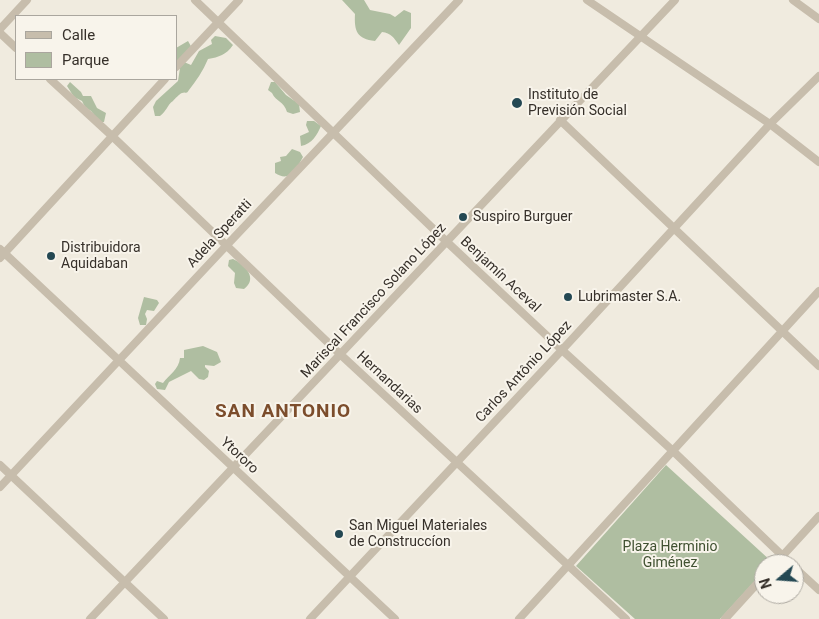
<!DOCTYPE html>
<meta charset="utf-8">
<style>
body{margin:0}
#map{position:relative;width:819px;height:619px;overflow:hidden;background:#f0ebdf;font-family:Roboto,sans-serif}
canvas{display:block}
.legend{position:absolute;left:15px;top:15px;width:162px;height:65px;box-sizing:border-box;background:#f8f4eb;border:1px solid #aaa69e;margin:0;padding:6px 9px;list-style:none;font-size:15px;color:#36302a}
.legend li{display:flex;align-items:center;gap:10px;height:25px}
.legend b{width:25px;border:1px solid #aaa69e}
.north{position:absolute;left:754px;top:554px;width:50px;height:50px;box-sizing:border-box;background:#f8f4eb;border:1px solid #aaa69e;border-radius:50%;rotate:252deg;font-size:14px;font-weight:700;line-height:20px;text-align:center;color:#36302a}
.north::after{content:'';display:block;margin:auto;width:18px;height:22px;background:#244853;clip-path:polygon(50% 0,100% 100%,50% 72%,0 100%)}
</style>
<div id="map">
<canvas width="819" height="619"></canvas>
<ul class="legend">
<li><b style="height:6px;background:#c7bdac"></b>Calle</li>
<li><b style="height:14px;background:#afbea1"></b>Parque</li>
</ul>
<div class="north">N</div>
</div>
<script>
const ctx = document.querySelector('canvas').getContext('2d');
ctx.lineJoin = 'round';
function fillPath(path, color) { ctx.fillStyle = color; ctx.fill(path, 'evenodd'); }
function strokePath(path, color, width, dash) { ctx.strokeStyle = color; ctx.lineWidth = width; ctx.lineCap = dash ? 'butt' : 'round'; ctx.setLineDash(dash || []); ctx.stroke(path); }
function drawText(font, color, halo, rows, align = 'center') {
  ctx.font = font + ' Roboto,sans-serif'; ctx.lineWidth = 4; ctx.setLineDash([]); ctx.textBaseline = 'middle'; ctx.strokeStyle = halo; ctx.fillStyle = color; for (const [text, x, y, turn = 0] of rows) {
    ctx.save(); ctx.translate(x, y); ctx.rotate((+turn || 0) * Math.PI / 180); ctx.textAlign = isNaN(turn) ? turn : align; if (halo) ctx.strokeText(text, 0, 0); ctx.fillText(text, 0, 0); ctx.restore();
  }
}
fillPath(new Path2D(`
 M342,0H364L370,10L390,14L395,17L404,10L411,13V28L399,45C394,38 391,33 382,32L375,41C357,39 354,31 355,14Z
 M215,36L226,38L233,45C226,55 219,57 208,59C203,71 196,81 189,90C186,95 186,91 182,93C179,94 175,99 173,101C167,105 167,111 160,116H155L153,107L156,101L178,81L180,68L176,69V48L188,41L192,48L184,62L191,65L199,51L212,44L211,40Z
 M70,82L81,92L83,96H91L97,108L106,113L104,122H100L91,111L85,107L82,101L74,97L67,86Z
 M271,82H275L286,95L299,104L300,112L293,114L287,112C284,101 276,102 272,93L268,90Z
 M307,121H314L321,126C317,135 312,144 301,146L300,136L309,132L306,125Z
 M292,149L300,152L303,157C296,169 290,183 275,173V163L281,161L280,157L286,156Z
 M233,259C246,265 258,279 244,289L236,288L234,283L235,273L228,266L229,260Z
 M144,297L157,300L159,303L154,311L147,310L145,314L147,319L146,325H140L138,318Z
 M203,346L217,352L221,362L214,366L205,365V367L209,371L208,377L204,380L199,379L191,371L169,382L165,390L157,389L155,384L157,381L163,383C169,375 179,369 180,358H184V350Z
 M666,465L772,562L770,564H764V571L720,619H635L576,566Z`), '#afbea1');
strokePath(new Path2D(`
 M195,0L447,242L562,350L673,451L791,564
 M587,0L770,124L819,162
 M793,0L819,19
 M0,29L27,0
 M0,33L16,48
 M176,67L239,0
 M50,79L112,136L341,355L626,619
 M560,120L819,366
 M0,249L395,619
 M0,258L165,79
 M0,465L164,619
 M0,487L226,246L459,0
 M775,564L819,516
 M794,567L819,590
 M90,619L675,0
 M310,619L562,350L770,124L819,76
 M519,619L819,291
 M725,619L764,576`), '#c7bdac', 8);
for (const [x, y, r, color] of [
 [517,103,6,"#244853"],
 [463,217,5,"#244853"],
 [51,256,5,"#244853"],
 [568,297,5,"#244853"],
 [339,534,5,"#244853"]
]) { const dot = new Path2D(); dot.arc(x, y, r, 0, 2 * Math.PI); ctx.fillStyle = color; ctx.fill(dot); strokePath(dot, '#f8f4eb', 2); }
drawText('14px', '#36302a', '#f8f4eb', [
 ["Instituto de",528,95],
 ["Previsión Social",528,111],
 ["Suspiro Burguer",473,217],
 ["Distribuidora",61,248],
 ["Aquidaban",61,264],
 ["Lubrimaster S.A.",578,297],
 ["San Miguel Materiales",349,526],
 ["de Construccíon",349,542]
], 'left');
drawText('14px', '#36302a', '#f8f4eb', [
 ["Adela Speratti",220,234,-47],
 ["Benjamín Aceval",500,275,43],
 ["Mariscal Francisco Solano López",374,301,-47],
 ["Carlos Antônio López",524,372,-47],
 ["Hernandarias",389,383,43],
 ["Ytororo",239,456,43]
]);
drawText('14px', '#405131', '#f8f4eb', [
 ["Plaza Herminio",670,547],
 ["Giménez",670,563]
]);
ctx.letterSpacing = '1px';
drawText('bold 19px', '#7c4d2c', '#f8f4eb', [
 ["SAN ANTONIO",283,412]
]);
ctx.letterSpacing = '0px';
</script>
